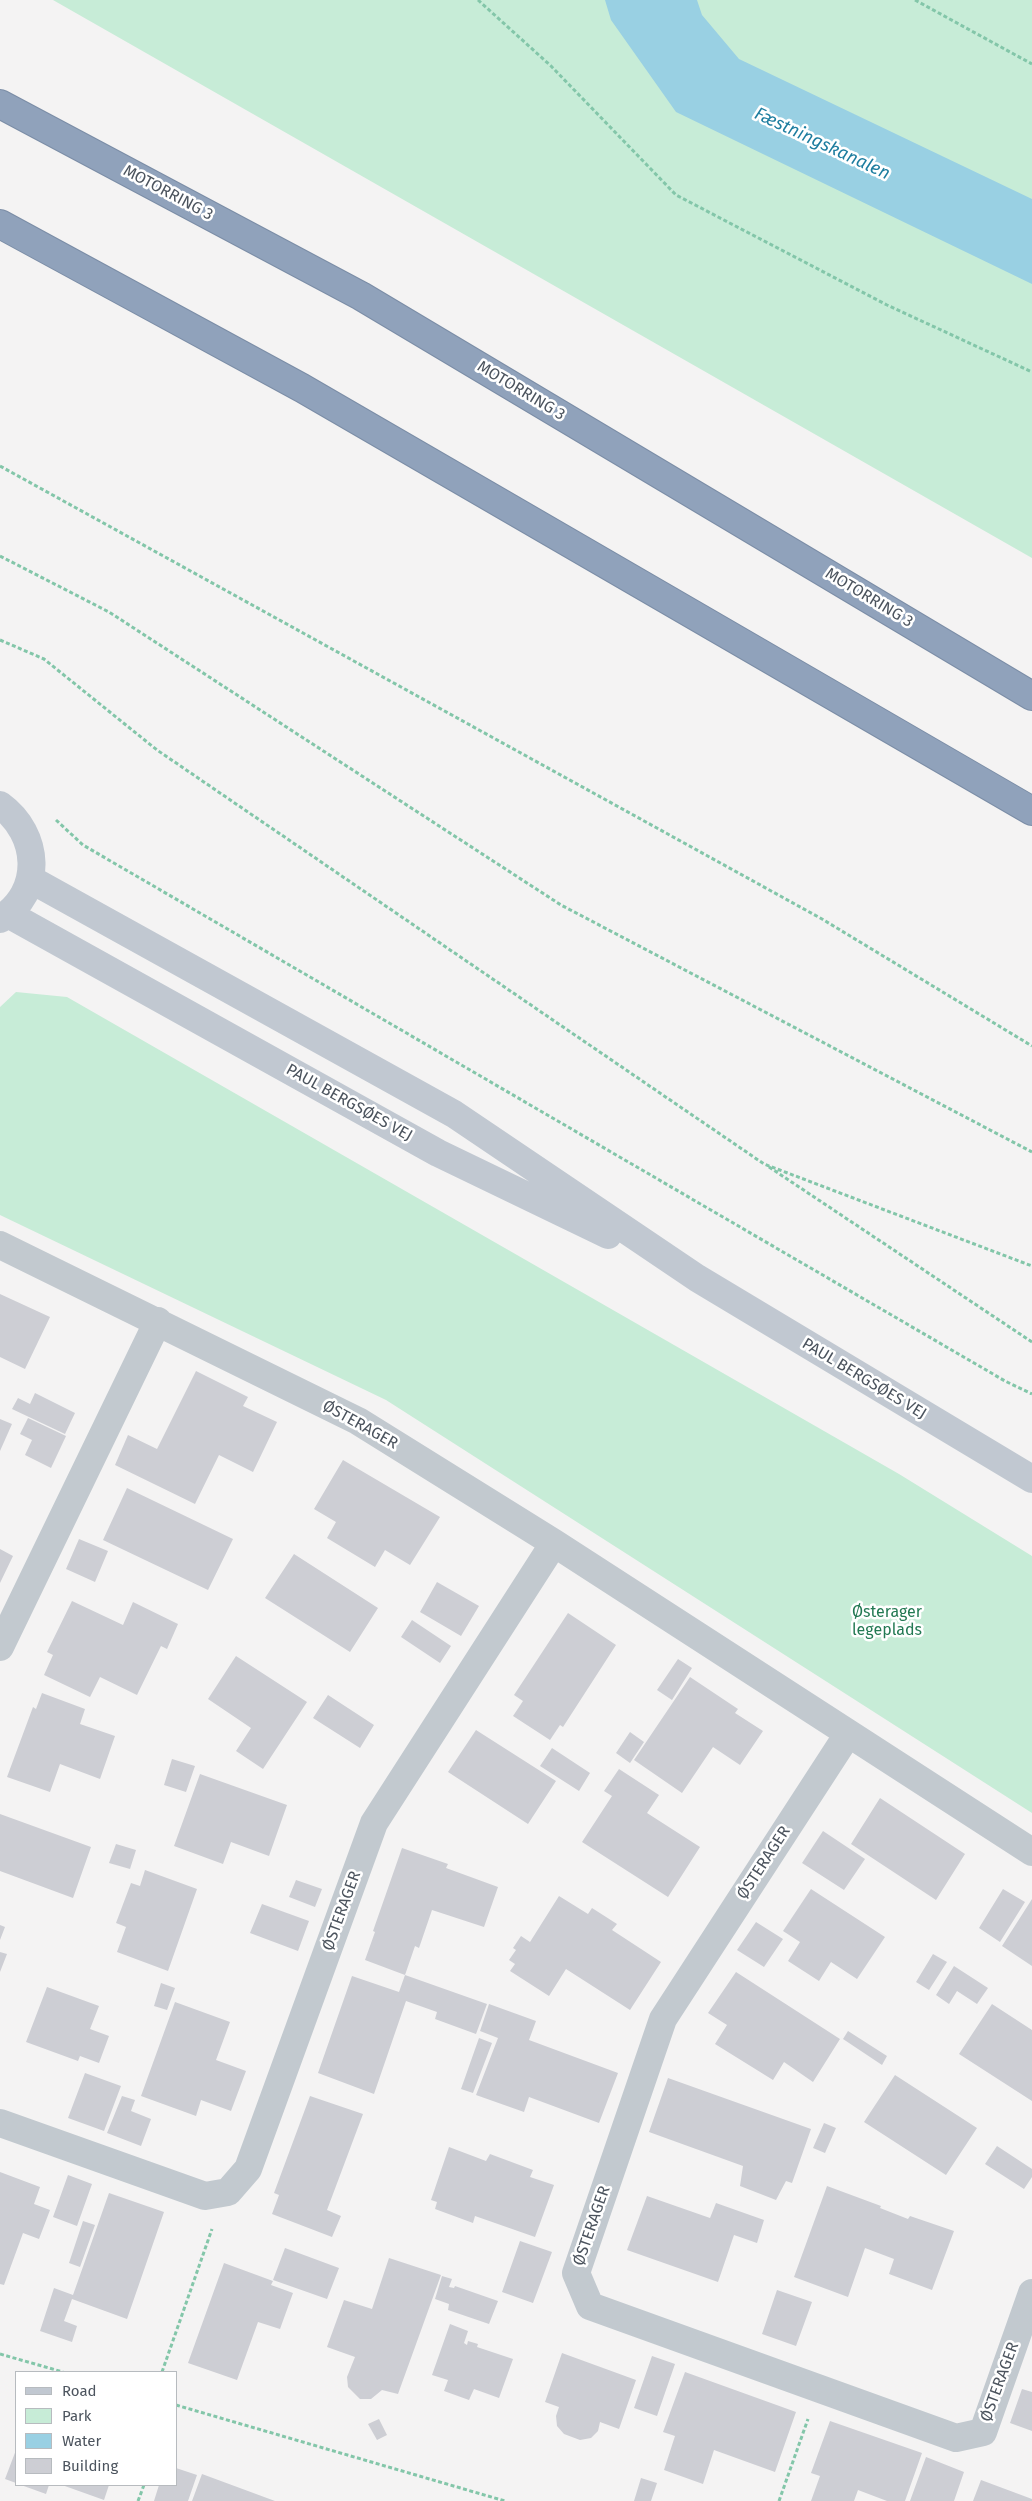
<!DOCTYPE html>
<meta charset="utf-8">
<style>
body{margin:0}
#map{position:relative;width:1032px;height:2501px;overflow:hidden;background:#f4f3f3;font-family:"Fira Sans",sans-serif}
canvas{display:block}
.legend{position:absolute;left:15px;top:2371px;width:162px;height:115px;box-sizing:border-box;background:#fff;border:1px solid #b7bbbf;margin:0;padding:6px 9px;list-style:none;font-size:15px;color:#4c545e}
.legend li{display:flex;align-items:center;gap:10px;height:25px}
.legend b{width:25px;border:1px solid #b7bbbf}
</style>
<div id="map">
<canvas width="1032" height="2501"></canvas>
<ul class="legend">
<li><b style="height:6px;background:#c1c8d1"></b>Road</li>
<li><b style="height:14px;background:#c7ecd7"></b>Park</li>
<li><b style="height:14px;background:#99d0e3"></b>Water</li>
<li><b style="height:14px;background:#cdced4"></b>Building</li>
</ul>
</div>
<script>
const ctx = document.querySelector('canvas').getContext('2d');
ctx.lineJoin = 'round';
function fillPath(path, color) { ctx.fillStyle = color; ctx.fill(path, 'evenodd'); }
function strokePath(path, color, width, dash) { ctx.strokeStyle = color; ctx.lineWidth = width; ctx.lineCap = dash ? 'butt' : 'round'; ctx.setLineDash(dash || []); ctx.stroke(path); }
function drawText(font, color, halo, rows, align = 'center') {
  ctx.font = font + ' "Fira Sans",sans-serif'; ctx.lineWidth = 5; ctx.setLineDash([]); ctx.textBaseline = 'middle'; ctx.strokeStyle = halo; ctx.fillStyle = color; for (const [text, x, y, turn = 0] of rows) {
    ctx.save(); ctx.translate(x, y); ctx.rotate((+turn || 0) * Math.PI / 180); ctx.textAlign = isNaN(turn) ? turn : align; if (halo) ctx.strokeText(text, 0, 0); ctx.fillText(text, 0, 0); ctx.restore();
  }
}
fillPath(new Path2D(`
 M53,0H1032V558Z
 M16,992L67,997L899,1474L1032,1556V1813L386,1400L0,1215V1007Z`), '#c7ecd7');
fillPath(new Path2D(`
 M605,0H697L702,15L739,59L1032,199V284L676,112L611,20Z`), '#99d0e3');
fillPath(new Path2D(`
 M0,1294L50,1317L25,1369L0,1357Z
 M196,1371L248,1397L243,1406L277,1422L253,1472L219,1455L195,1504L115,1465L128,1435L157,1449Z
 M35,1393L75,1413L65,1434L12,1409L18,1398L30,1404Z
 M28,1418L66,1436L51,1468L25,1455L32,1440L20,1434Z
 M0,1419L12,1424L0,1451Z
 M343,1460L440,1517L410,1565L385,1550L375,1567L327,1538L336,1522L314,1509Z
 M127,1488L233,1539L208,1590L103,1540Z
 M79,1539L108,1551L95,1582L66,1569Z
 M0,1549L13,1556L0,1583Z
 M294,1554L378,1608L350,1652L265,1598Z
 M437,1582L479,1606L461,1636L420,1612Z
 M72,1601L123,1625L133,1602L178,1624L167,1649L161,1646L137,1695L100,1677L90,1697L44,1675L53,1655L47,1652Z
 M568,1613L616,1645L563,1727L560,1725L550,1740L513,1716L523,1701L514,1695Z
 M412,1620L451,1646L440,1663L401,1637Z
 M236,1656L307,1702L263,1769L236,1751L251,1728L208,1699Z
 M678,1659L692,1668L672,1700L657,1690Z
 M690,1677L738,1709L735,1713L763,1731L740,1765L713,1747L682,1793L634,1760Z
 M42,1693L85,1709L80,1724L115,1736L100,1779L60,1764L50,1792L7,1777L33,1707L36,1709Z
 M328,1695L374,1725L360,1748L313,1718Z
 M476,1730L556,1781L528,1824L448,1772Z
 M630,1732L644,1742L630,1763L616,1753Z
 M552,1748L590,1773L579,1791L540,1766Z
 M172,1759L195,1766L186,1792L164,1785Z
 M619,1769L659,1795L647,1813L700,1847L668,1897L582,1842L612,1796L604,1791Z
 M200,1774L287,1805L269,1856L231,1842L223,1864L174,1846Z
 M880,1798L965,1854L936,1900L851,1844Z
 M0,1814L91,1847L73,1898L0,1871Z
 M823,1831L865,1859L844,1890L802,1863Z
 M116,1844L136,1850L130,1869L109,1863Z
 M402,1848L448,1864L446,1868L498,1887L484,1927L432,1910L419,1948L415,1946L405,1975L365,1960L375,1932L373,1931Z
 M145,1870L197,1889L168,1971L117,1952L126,1927L116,1923L131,1883L140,1886Z
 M296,1880L322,1889L315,1907L289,1897Z
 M811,1889L885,1937L857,1979L831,1962L819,1981L788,1961L800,1942L783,1931Z
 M1003,1889L1025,1902L1000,1942L979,1928Z
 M559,1896L588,1914L592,1908L617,1924L612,1930L661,1962L630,2010L566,1969L549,1996L510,1971L515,1964L509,1960L516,1950L513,1948L521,1936L530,1942Z
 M1032,1899V1966L1002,1946Z
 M262,1904L309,1921L298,1951L250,1933Z
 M756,1922L783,1939L764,1967L737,1950Z
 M0,1925L5,1927L0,1940Z
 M0,1952L7,1954L0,1972Z
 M933,1954L947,1962L929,1990L916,1982Z
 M954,1966L988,1988L977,2004L957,1991L949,2004L936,1995Z
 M736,1972L840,2039L813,2082L784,2062L773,2080L715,2044L727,2025L708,2013Z
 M405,1975L487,2004L476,2034L435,2019L437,2012L406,2001L374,2094L318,2073L352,1976L399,1992Z
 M161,1983L175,1988L167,2010L154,2006Z
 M47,1987L99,2006L90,2029L109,2036L99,2063L80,2056L78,2061L26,2042Z
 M175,2002L230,2022L216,2060L246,2071L231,2111L201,2100L196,2116L141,2096Z
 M489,2004L536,2021L529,2040L618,2073L599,2123L529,2097L524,2112L476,2095L498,2038L480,2031Z
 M992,2004L1032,2030V2101L959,2054Z
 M848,2031L887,2056L882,2065L843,2039Z
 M479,2038L492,2043L473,2093L461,2089Z
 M85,2073L121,2086L104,2131L68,2118Z
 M895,2075L977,2128L946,2175L864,2122Z
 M668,2078L811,2129L792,2183L786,2181L776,2200L740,2186L743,2166L649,2132Z
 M122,2096L135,2100L131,2111L151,2119L141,2146L107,2133Z
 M310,2096L363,2114L327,2210L341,2216L332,2237L272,2214L279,2195L274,2193Z
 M824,2123L836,2128L825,2153L813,2148Z
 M997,2146L1032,2169V2177L1024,2189L985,2164Z
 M449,2147L486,2161L490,2154L533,2170L530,2177L554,2185L535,2237L475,2216L473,2223L435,2209L437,2202L431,2200Z
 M0,2172L40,2187L34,2204L50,2210L39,2239L23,2233L4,2285L0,2284Z
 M68,2175L92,2184L77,2226L53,2217Z
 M827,2186L881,2206L880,2208L908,2219L910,2216L954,2231L932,2290L889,2274L894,2259L865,2248L848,2297L794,2277Z
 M109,2193L164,2212L127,2319L72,2299L64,2321L77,2326L72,2342L40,2331L54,2288L73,2295Z
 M647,2196L710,2218L716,2203L764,2220L757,2243L734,2235L718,2282L627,2250Z
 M83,2221L95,2225L80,2267L69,2263Z
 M520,2241L552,2252L533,2303L502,2292Z
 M285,2248L339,2268L327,2299L273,2280Z
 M389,2258L441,2275L398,2394L382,2390L371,2399H360L348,2387L347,2377L355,2357L327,2347L344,2300L372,2309Z
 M224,2263L273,2281L271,2285L293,2293L280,2329L258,2322L237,2380L188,2363Z
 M442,2276L452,2279L449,2287L454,2288L455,2286L498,2301L489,2324L448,2310L449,2304L435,2299Z
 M777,2290L812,2302L796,2346L762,2334Z
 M450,2324L468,2331L464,2343L467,2345L468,2341L478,2344L477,2347L513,2359L499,2398L474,2389L469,2400L444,2391L448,2380L432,2375Z
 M562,2353L636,2380L619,2429L600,2422L598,2431L591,2438L580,2440L564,2434L557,2426L556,2416L559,2407L545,2402Z
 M652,2356L675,2364L657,2416L634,2408Z
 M685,2372L796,2412L775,2472L714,2450L703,2484L664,2470L675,2436L663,2432Z
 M1022,2389L1032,2392V2431L1010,2423Z
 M379,2419L387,2435L377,2440L368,2424Z
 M830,2421L922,2453L905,2501H887L858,2490L854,2501H811L820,2476L811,2473Z
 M16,2450V2483L5,2479Z
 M926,2457L964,2472L954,2501H910Z
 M176,2468L197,2475L188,2501H154L159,2485H176Z
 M202,2474L275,2501H192Z
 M641,2478L657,2483L651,2501H634Z
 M981,2480L1032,2499V2501H973Z
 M21,2485H49L46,2494Z
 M62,2485H109L104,2500Z`), '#cdced4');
const highway = new Path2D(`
 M0,104L361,296L1032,696
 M0,224L302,388L1032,811`);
strokePath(highway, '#7b8da6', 30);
strokePath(new Path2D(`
 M478,0L551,66L676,195L887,305L1032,372
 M915,0L1032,64
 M0,466L822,919L1032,1046
 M0,556L109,612L561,905L1032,1152
 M0,640L44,659L157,750L764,1164L1032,1266
 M56,820L83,845L1005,1381L1032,1394
 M769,1167L1032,1342
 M0,2354L63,2372
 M162,2372L212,2229
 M176,2405L505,2501
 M138,2501L144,2485
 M779,2501L808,2419`), '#83c6a9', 3, [4, 2.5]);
strokePath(new Path2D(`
 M0,1245L358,1421L554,1543L1032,1852
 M0,1647L158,1321
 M848,1734L663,2019L576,2273L590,2306L956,2438L983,2432L1032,2293
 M0,2123L205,2196L228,2192L248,2169L374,1823L554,1543`), '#c2c9cf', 28);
strokePath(new Path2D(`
 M0,805C40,834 44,892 0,919
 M30,879L454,1114L697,1278L1032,1479
 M8,914L438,1153L608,1235`), '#c1c8d1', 28);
strokePath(highway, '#90a2bb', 28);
drawText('16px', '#4c545e', '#fff', [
 ["MOTORRING 3",168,193,28],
 ["MOTORRING 3",521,391,31],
 ["MOTORRING 3",869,598,31],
 ["PAUL BERGSØES VEJ",349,1103,29],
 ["PAUL BERGSØES VEJ",864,1379,31],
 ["ØSTERAGER",360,1425,29],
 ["ØSTERAGER",764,1863,-57],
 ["ØSTERAGER",342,1911,-70],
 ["ØSTERAGER",592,2226,-71],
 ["ØSTERAGER",1000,2382,-70]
]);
drawText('16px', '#237953', '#fff', [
 ["Østerager",887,1613],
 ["legeplads",887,1631]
]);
drawText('italic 18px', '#1d7d9f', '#fff', [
 ["Fæstningskanalen",822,144,25]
]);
</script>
